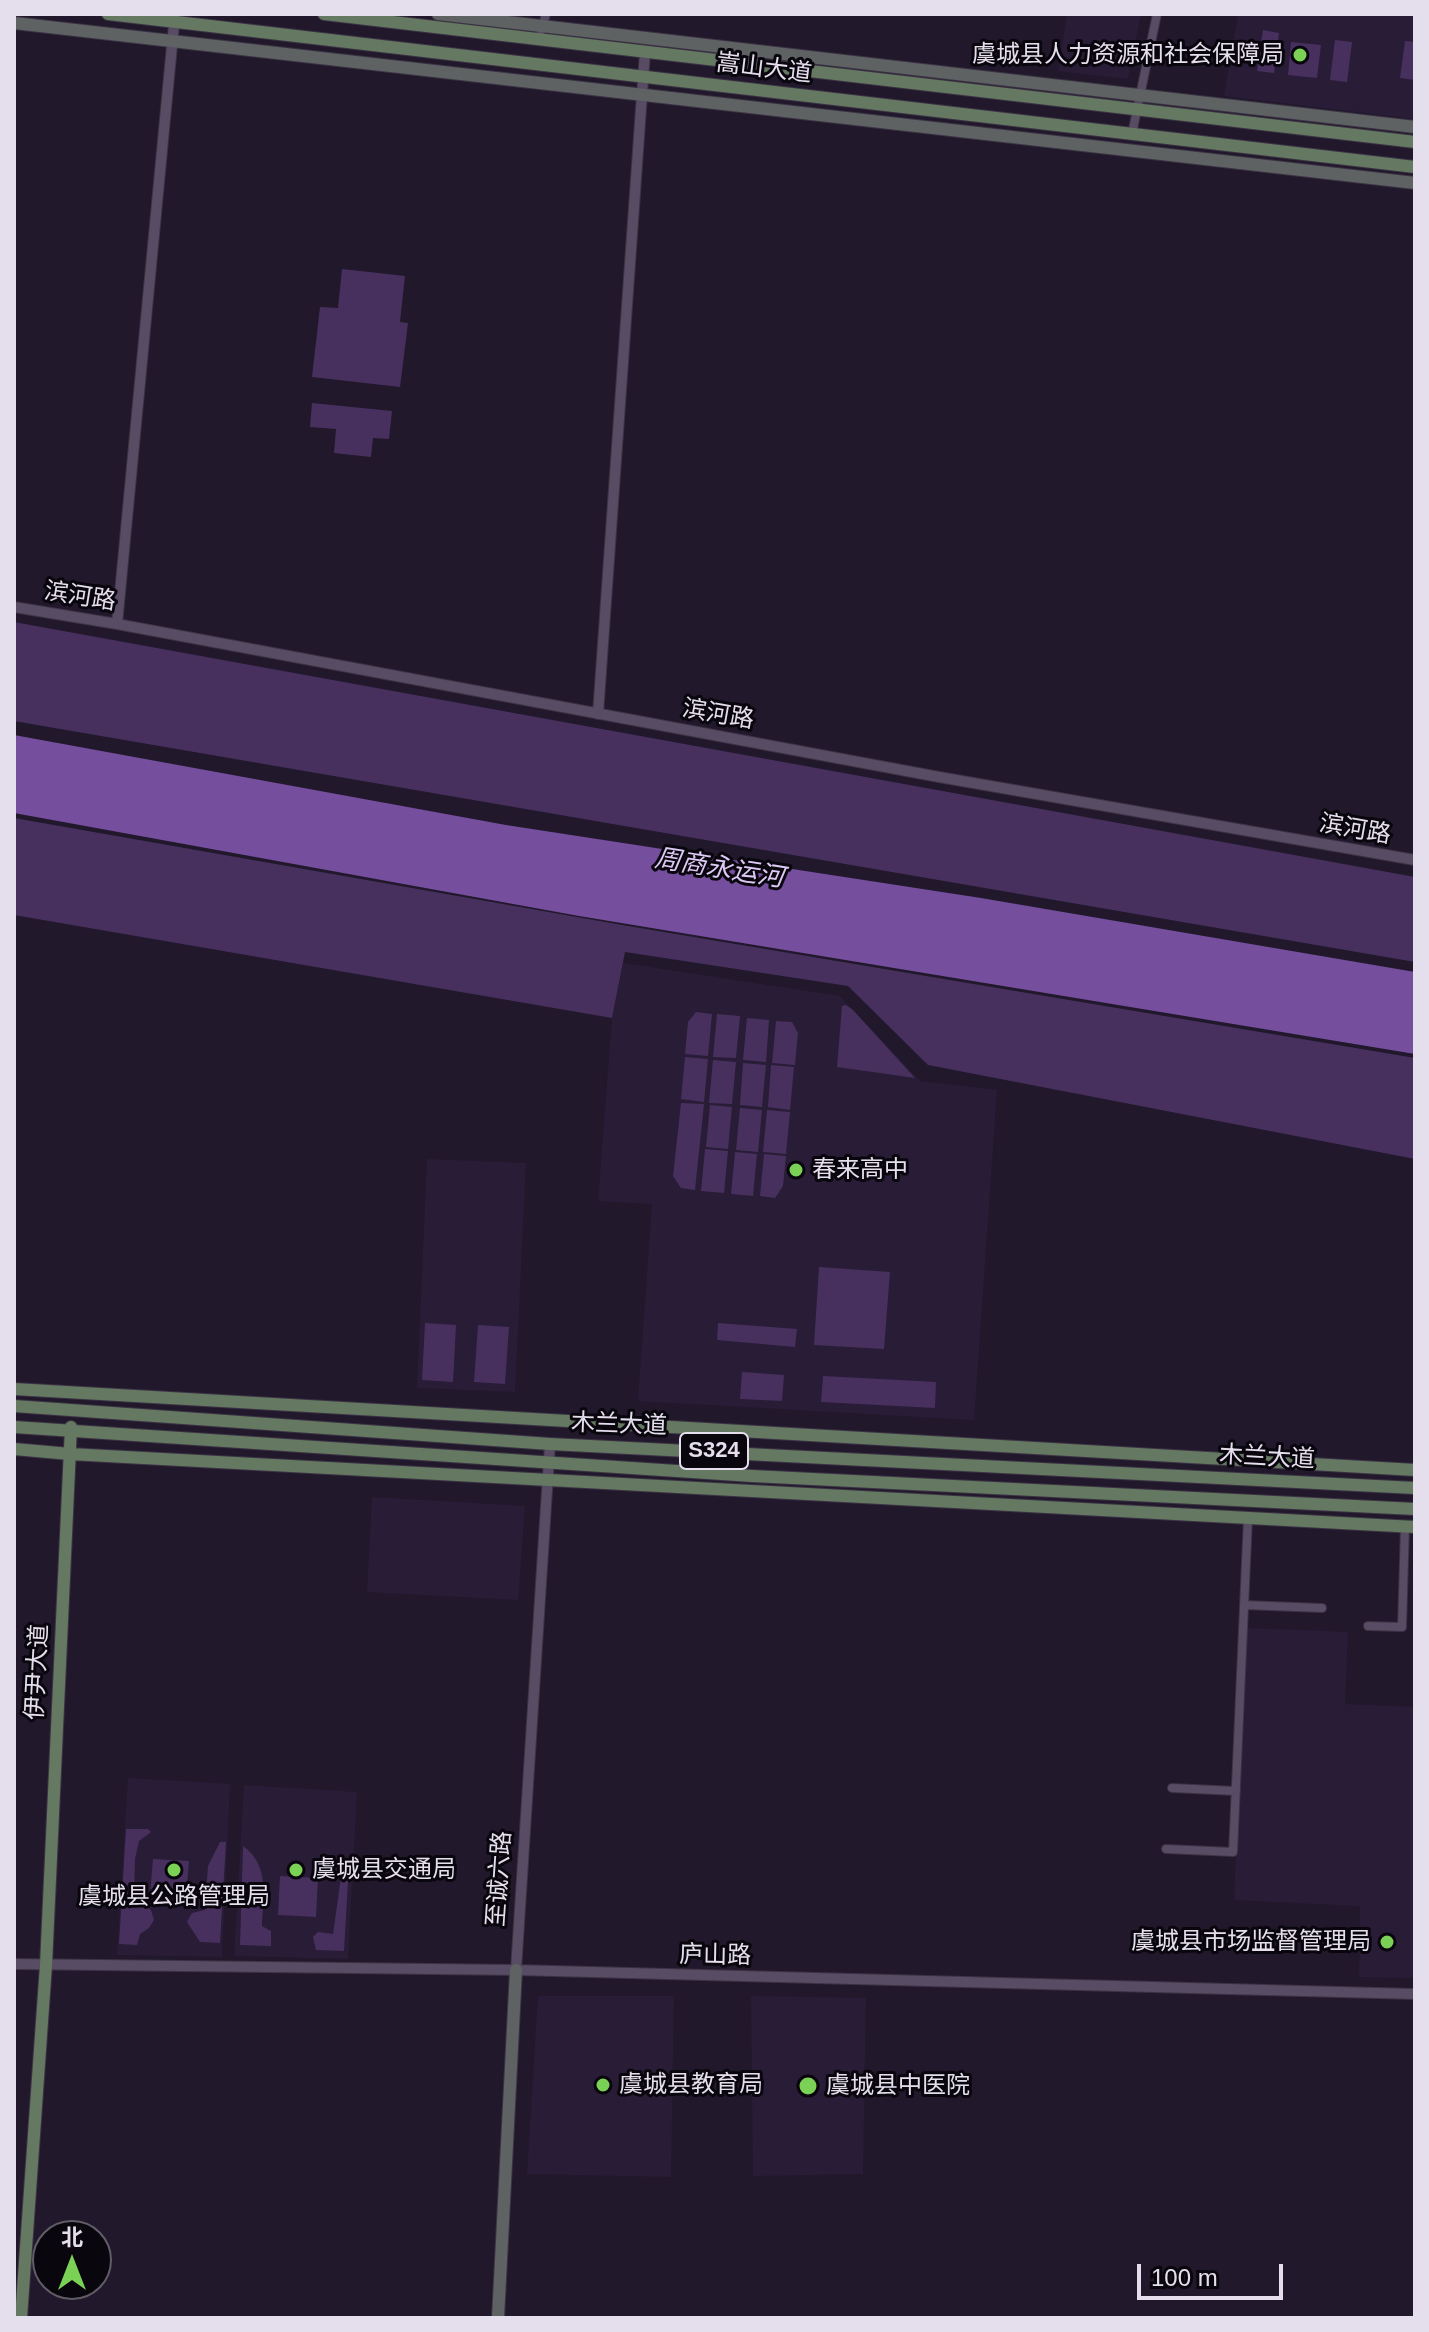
<!DOCTYPE html>
<meta charset="utf-8">
<style>
body{margin:0}
#map{position:relative;width:1429px;height:2332px;overflow:hidden;background:#21182c;font-family:Helvetica,"Noto Sans SC",sans-serif}
canvas{display:block}
.frame{position:absolute;inset:0;border:16px solid #e5dfed;pointer-events:none}
.north{position:absolute;left:32px;top:2220px;width:80px;height:80px;box-sizing:border-box;background:#09060e;border:2px solid #615d67;border-radius:50%;rotate:0deg;font-size:22px;font-weight:700;line-height:32px;text-align:center;color:#e5dfed}
.north::after{content:'';display:block;margin:auto;width:28px;height:36px;background:#7bd156;clip-path:polygon(50% 0,100% 100%,50% 72%,0 100%)}
.scale{position:absolute;left:1137px;top:2264px;width:146px;height:36px;box-sizing:border-box;border:4px solid #e5dfed;border-top:0;padding-left:10px;font-size:24px;line-height:28px;white-space:nowrap;color:#e5dfed;-webkit-text-stroke:6px #09060e;paint-order:stroke}
</style>
<div id="map">
<canvas width="1429" height="2332"></canvas>
<div class="frame"></div>
<div class="north">北</div>
<div class="scale">100 m</div>
</div>
<script>
const ctx = document.querySelector('canvas').getContext('2d');
ctx.lineJoin = 'round';
function fillPath(path, color) { ctx.fillStyle = color; ctx.fill(path, 'evenodd'); }
function strokePath(path, color, width, dash) { ctx.strokeStyle = color; ctx.lineWidth = width; ctx.lineCap = dash ? 'butt' : 'round'; ctx.setLineDash(dash || []); ctx.stroke(path); }
function drawText(font, color, halo, rows, align = 'center') {
  ctx.font = font + ' Helvetica,"Noto Sans SC",sans-serif'; ctx.lineWidth = 6; ctx.setLineDash([]); ctx.textBaseline = 'middle'; ctx.strokeStyle = halo; ctx.fillStyle = color; for (const [text, x, y, turn = 0] of rows) {
    ctx.save(); ctx.translate(x, y); ctx.rotate((+turn || 0) * Math.PI / 180); ctx.textAlign = isNaN(turn) ? turn : align; if (halo) ctx.strokeText(text, 0, 0); ctx.fillText(text, 0, 0); ctx.restore();
  }
}
fillPath(new Path2D(`
 M1067,14H1141L1128,79L1058,71Z
 M1238,14H1415V119L1224,96Z
 M623,963L840,996L920,1081L997,1090L974,1420L638,1401L652,1204L598,1201L612,1018Z
 M427,1159L526,1163L515,1392L417,1388Z
 M372,1497L525,1506L518,1600L367,1592Z
 M1245,1628L1348,1632L1345,1704L1415,1707V1978L1359,1977L1360,1906L1234,1900Z
 M128,1778L230,1784L222,1957L117,1955Z
 M244,1785L357,1792L348,1959L234,1956Z
 M538,1996H674L671,2177L527,2174Z
 M751,1996L866,1998L863,2174L753,2176Z`), '#291c36');
fillPath(new Path2D(`
 M1263,30L1279,33L1274,73L1257,71Z
 M1335,40L1352,42L1347,82L1330,80Z
 M1405,41L1415,42V80L1400,78Z
 M1291,42L1321,45L1317,78L1288,75Z
 M342,269L405,276L400,322L408,323L400,387L312,377L320,307L338,308Z
 M312,403L392,411L389,439L373,438L371,457L334,453L336,429L310,427Z
 M14,622L1415,877V962L14,721Z
 M14,818L628,926L1415,1058V1159L928,1065L848,986L625,952L612,1018L14,915Z
 M846,1005L853,1010L915,1078L837,1067L842,1006Z
 M696,1012L712,1014L708,1056L685,1054L688,1022Z
 M717,1014L740,1016L736,1058L713,1057Z
 M747,1018L769,1020L766,1062L743,1060Z
 M776,1021L792,1022L798,1033L795,1065L772,1063Z
 M685,1057L708,1059L704,1102L681,1099Z
 M713,1060L736,1062L732,1104L709,1103Z
 M743,1063L766,1065L762,1107L740,1105Z
 M771,1065L794,1067L790,1110L768,1107Z
 M681,1103L704,1104L695,1190L681,1188L673,1176Z
 M710,1105L732,1107L728,1149L706,1147Z
 M740,1108L762,1110L758,1152L736,1150Z
 M767,1110L790,1112L786,1154L763,1152Z
 M705,1149L728,1151L724,1193L701,1191Z
 M735,1152L757,1154L753,1196L731,1194Z
 M764,1154L786,1156L783,1186L775,1198L760,1196Z
 M819,1267L890,1272L884,1349L814,1345Z
 M425,1323L456,1325L453,1382L422,1380Z
 M718,1323L797,1329L795,1347L717,1340Z
 M478,1325L509,1327L505,1384L474,1382Z
 M742,1372L784,1375L782,1401L740,1399Z
 M823,1376L936,1382L935,1408L821,1402Z
 M126,1829H148L151,1832L139,1841L135,1859L134,1895L151,1910L154,1920L149,1928L140,1934L137,1945L119,1944Z
 M220,1842H226L220,1943L200,1942L187,1922L192,1913L205,1910L208,1866Z
 M243,1846C270,1865 263,1897 262,1926L271,1931V1946L240,1945Z
 M153,1859L189,1861L186,1898L150,1895Z
 M349,1866L344,1951L316,1950L313,1937L318,1932L333,1934L342,1870Z
 M280,1876L318,1878L316,1917L278,1915Z`), '#47305e');
fillPath(new Path2D(`
 M14,735L506,825L981,898L1415,972V1054L579,916L14,813Z`), '#754e9d');
const minor = new Path2D(`
 M541,31L546,14
 M1132,134L1157,14
 M1244,1605L1322,1608
 M1368,1626L1402,1627L1405,1526
 M1172,1788L1236,1791
 M1166,1849L1233,1852L1248,1518`);
const tertiary = new Path2D(`
 M14,607L117,624L939,777L1415,860
 M117,624L175,14
 M598,714L645,52
 M14,1964L516,1970L1415,1994
 M516,1970L550,1444`);
const secondary = new Path2D(`
 M438,14L1415,127
 M14,23L1415,183
 M498,2318L516,1970`);
const primary = new Path2D(`
 M108,14L1415,167
 M324,14L1415,142
 M14,1389L1415,1470
 M14,1406L550,1444L1415,1488
 M14,1427L752,1476L1415,1509
 M14,1449L70,1454L1415,1527
 M21,2318L46,1965L71,1427`);
strokePath(minor, '#3b3344', 10);
strokePath(tertiary, '#3b3344', 12);
strokePath(secondary, '#3b3344', 14);
strokePath(primary, '#3b3344', 14);
strokePath(minor, '#574c64', 8);
strokePath(tertiary, '#574c64', 10);
strokePath(secondary, '#5e6262', 12);
strokePath(primary, '#657861', 12);
for (const [x, y, r, color] of [
 [1300,55,8,"#7bd156"],
 [796,1170,8,"#7bd156"],
 [174,1870,8,"#7bd156"],
 [296,1870,8,"#7bd156"],
 [1387,1942,8,"#7bd156"],
 [603,2085,8,"#7bd156"],
 [808,2086,10,"#7bd156"]
]) { const dot = new Path2D(); dot.arc(x, y, r, 0, 2 * Math.PI); ctx.fillStyle = color; ctx.fill(dot); strokePath(dot, '#09060e', 3); }
for (const [x, y, w] of [
 [714,1451,68]
]) { const box = new Path2D(); box.roundRect(x - w / 2, y - 18, w, 36, 6); ctx.fillStyle = '#09060e'; ctx.fill(box); strokePath(box, '#e5dfed', 2); }
drawText('bold 22px', '#e5dfed', null, [
 ["S324",714,1451]
]);
drawText('24px', '#e5dfed', '#09060e', [
 ["虞城县人力资源和社会保障局",1284,55,"right"],
 ["春来高中",812,1170],
 ["虞城县交通局",312,1870],
 ["虞城县公路管理局",174,1897,"center"],
 ["虞城县市场监督管理局",1371,1942,"right"],
 ["虞城县教育局",619,2085],
 ["虞城县中医院",826,2086]
], 'left');
drawText('24px', '#e5dfed', '#09060e', [
 ["嵩山大道",764,69,7],
 ["滨河路",80,597,9],
 ["滨河路",718,715,10],
 ["滨河路",1355,830,10],
 ["木兰大道",619,1425,2],
 ["木兰大道",1267,1458,3],
 ["伊尹大道",38,1672,-87],
 ["至诚六路",500,1879,-86],
 ["庐山路",715,1956,1]
]);
drawText('italic 26px', '#ddc9f5', '#09060e', [
 ["周商永运河",719,869,9]
]);
</script>
